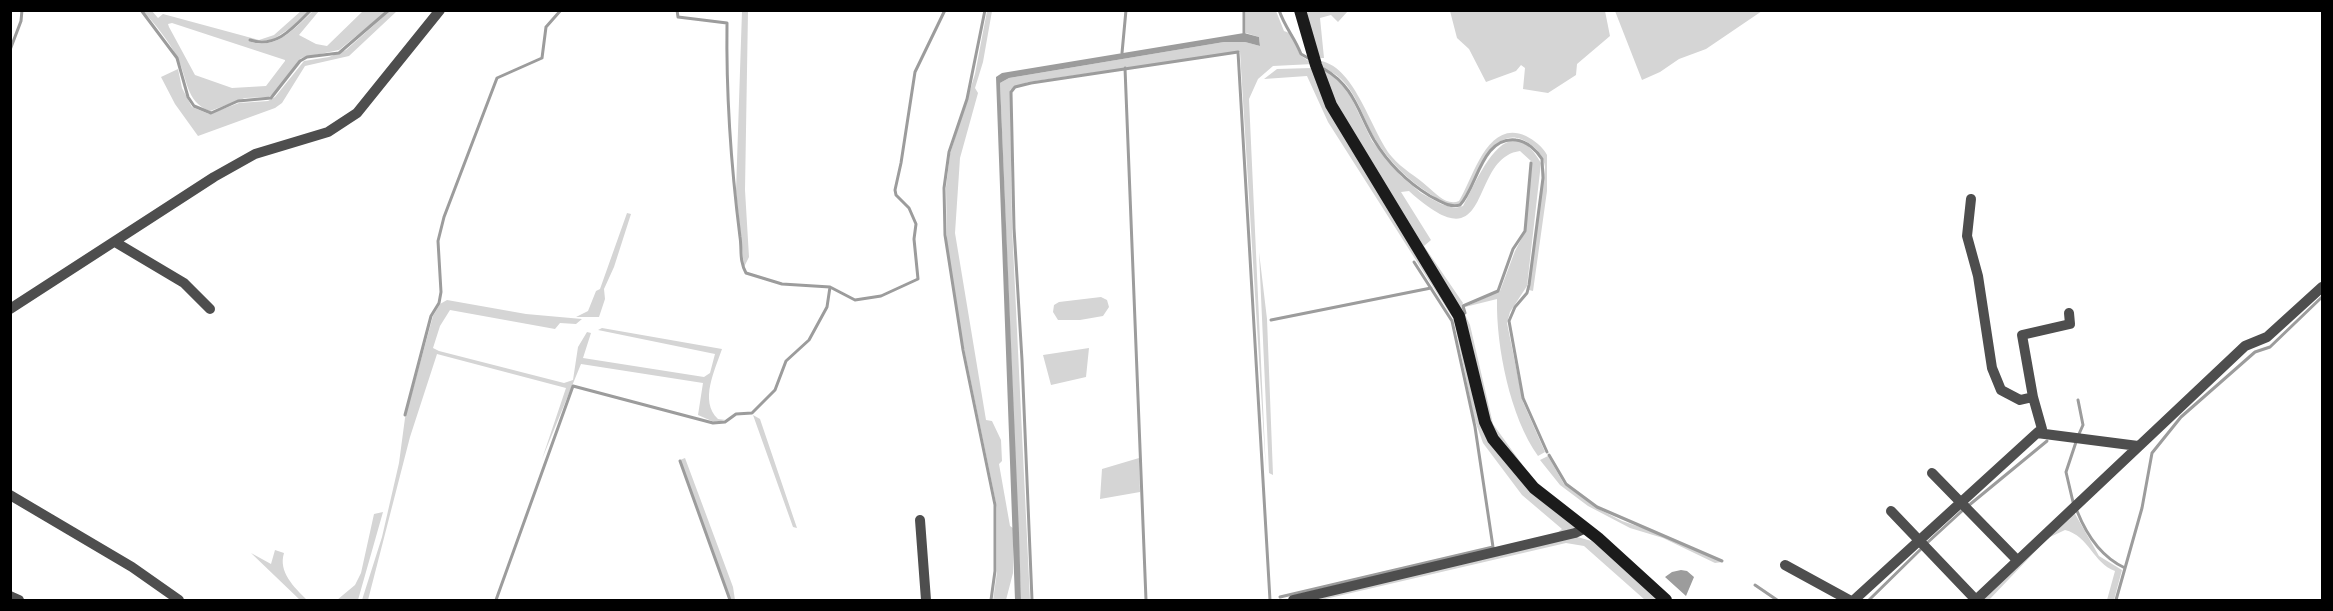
<!DOCTYPE html>
<style>
body{margin:0}
#map{position:relative;width:2333px;height:611px;overflow:hidden;background:#fff;font-family:"Sofia Sans Condensed",sans-serif}
canvas{display:block}
.frame{position:absolute;inset:0;border:12px solid #000;pointer-events:none}
</style>
<div id="map">
<canvas width="2333" height="611"></canvas>
<div class="frame"></div>
</div>
<script>
const ctx = document.querySelector('canvas').getContext('2d');
ctx.lineJoin = 'round';
function fillPath(path, color) { ctx.fillStyle = color; ctx.fill(path, 'evenodd'); }
function strokePath(path, color, width, dash) { ctx.strokeStyle = color; ctx.lineWidth = width; ctx.lineCap = dash ? 'butt' : 'round'; ctx.setLineDash(dash || []); ctx.stroke(path); }
fillPath(new Path2D(`
 M391,10L397,11L349,56L305,66L282,103L275,108L198,136L175,104L161,77L178,69L182,88L192,107L209,114L239,103L268,101L275,97L304,61L329,57L346,50Z
 M143,11H152L158,18L163,14L259,40L274,35L301,11H309L292,27L272,40L249,41C275,52 296,27 313,11H319L299,35L316,44L327,46L363,11H387L339,50L301,58L275,93L269,97L245,98L210,111C185,102 188,78 177,57C168,40 156,25 143,11ZM172,23L285,60V61L266,86L232,88L195,75L169,27L168,24Z
 M742,11H748L745,190L749,257L744,267L736,191Z
 M987,11H992L983,62L975,88L978,93L960,158L955,233L986,420L992,421L1001,440L1002,461L999,464L1010,526L1013,528V573L1006,600H993L997,572V508L960,329L947,243L946,187L950,154L975,74Z
 M1246,11H1276L1284,31L1292,34L1300,55L1313,64L1273,66L1258,79L1249,99L1266,472L1240,52L1028,82L1010,90L1012,226L1030,600H1021L1000,83L1009,78L1224,42H1245L1260,46L1259,37L1246,33Z
 M1303,11H1348L1338,22L1331,15L1320,18L1324,58H1316Z
 M1450,11H1605L1610,36L1577,64L1576,75L1548,93L1523,89L1525,68L1521,65L1516,71L1486,82L1469,49L1457,38Z
 M1615,11H1762L1706,49L1679,59L1660,72L1642,80Z
 M1321,61C1356,68 1371,132 1392,157C1402,169 1416,176 1428,187C1436,194 1447,206 1459,201C1473,179 1487,118 1526,136C1534,140 1543,147 1547,155V191L1533,291L1529,290L1545,167C1544,157 1538,150 1530,144C1492,116 1475,185 1460,204C1449,207 1440,200 1430,194C1408,180 1391,163 1377,142C1361,118 1356,82 1327,70L1348,91L1372,141L1401,176L1421,193L1441,204L1455,208L1463,206C1478,179 1507,103 1541,163L1527,286L1510,312L1507,323L1523,402L1545,452L1538,456C1510,417 1496,346 1497,299L1465,307L1500,291L1515,251L1525,232L1532,162L1520,151C1467,158 1495,269 1409,191L1401,192L1431,240L1424,246L1463,303L1461,306L1470,325L1493,424L1524,467L1493,434L1470,343L1334,103Z
 M1312,68L1450,307L1481,420L1525,485L1575,527L1574,530L1279,600L1557,533L1562,529L1522,495L1483,443L1474,418L1454,320L1328,122L1307,76L1264,79L1277,69Z
 M627,213L631,214L614,267L604,289L605,299L599,317H576L588,311L596,291L600,289Z
 M1259,252L1267,319L1273,475L1269,473Z
 M1101,297L1107,300L1109,307L1103,316L1080,320H1058L1053,312L1054,305L1059,302Z
 M447,300L526,314L582,319L576,324L560,323L555,329L450,310L440,326L433,348L439,351L564,383L573,380L578,347L587,332L591,333L583,358L704,377L710,373L715,354L598,330L602,328L722,349C715,370 699,401 718,419L726,420L714,422L698,415L703,383L581,364L542,459L566,388L437,354L410,437L368,600H362L382,537L399,463L405,418L433,316L440,304Z
 M1089,348L1086,377L1051,385L1043,355Z
 M753,415L760,419L762,425L797,528L793,527Z
 M1548,456L1564,484L1597,508L1622,521L1667,536L1722,562L1715,563L1663,538L1630,528L1588,506L1560,485L1540,460Z
 M685,458L733,587L735,600H731L680,460Z
 M1139,458L1140,492L1100,499L1102,469Z
 M383,512L358,600H337L355,585L361,573L374,514Z
 M2074,512L2099,556L2122,570L2114,600H2107L2115,571C2093,563 2089,536 2065,530L2048,538L1989,600H1980Z
 M1574,536L1595,542L1660,600H1645L1584,546L1566,543L1321,600H1302Z
 M275,550L284,553C278,572 294,587 307,600H300L251,553L271,564Z`), '#d5d5d5');
fillPath(new Path2D(`
 M1244,33L1259,37L1260,46L1245,42H1224L1009,78L1000,83L1019,533L1021,600H1015L996,77L1002,73Z
 M1681,570L1687,571L1694,577L1686,596L1665,577L1672,572Z`), '#9c9c9c');
strokePath(new Path2D(`
 M141,10L177,58L188,97L194,106L211,113L238,101L271,98L300,61L307,57L339,53L389,10
 M677,10L678,17L727,23C726,95 731,166 740,237C742,250 739,260 746,273L782,284L830,287L855,300L881,296L918,279L914,239L916,224L909,208L896,195L895,190L901,163L915,72L945,10
 M985,10L967,99L949,152L944,188L945,235L963,350L995,505V571L991,600
 M1244,10V33
 M1279,10C1285,28 1294,36 1301,54L1308,58
 M250,40C276,49 294,27 311,10
 M10,50L21,21L22,10
 M1122,53L1126,10
 M1125,68L1146,600
 M1324,69C1354,86 1358,112 1374,140C1388,163 1407,182 1430,196C1440,201 1449,208 1460,205C1477,187 1482,136 1516,140C1527,141 1537,151 1542,159L1543,178L1529,285L1527,293L1515,307L1509,321L1523,398L1547,452
 M1465,313L1463,306L1498,291L1513,249L1525,231L1531,163
 M1271,320L1431,288
 M2078,400L2083,425L2079,434
 M405,415L431,316L439,303L441,292L438,241L444,217L497,78L542,58L546,27L561,10
 M1549,455L1566,484L1597,507L1722,561
 M680,461L730,600
 M2073,502L2066,472L2076,442
 M1968,506L2047,441
 M2077,511C2087,536 2101,557 2125,568
 M1927,543L1963,510
 M1755,585L1777,600
 M1280,597L1493,547L1475,427L1452,321L1414,262
 M496,600L573,386L713,423L725,422L736,414L752,413L775,390L786,361L809,340L827,307L830,287
 M1032,600L1022,360L1014,228L1011,92L1015,87L1031,83L1238,52L1270,600
 M1869,600L1921,549
 M2116,600L2142,508L2152,453L2181,417L2255,352L2270,347L2322,297`), '#9c9c9c', 3);
strokePath(new Path2D(`
 M1971,199L1967,236L1978,276L1992,368L2001,390L2020,400L2033,397
 M115,242L184,283L210,309
 M10,309L214,177L255,154L328,132L357,113L440,10
 M2037,433L2042,429L2033,397L2022,335L2070,324L2069,313
 M1932,473L2017,560
 M10,495L132,567L179,600
 M1891,511L1976,600
 M920,520L926,600
 M1785,565L1849,600
 M10,596L19,600
 M1293,600L1575,533L1586,528
 M1854,600L2037,433L2138,446
 M1976,600L2245,346L2267,337L2322,287`), '#4e4e4e', 10);
strokePath(new Path2D(`
 M1300,10L1316,65L1331,105L1459,316L1485,422L1493,439L1534,488L1598,538L1666,600`), '#1b1b1b', 12);
</script>
